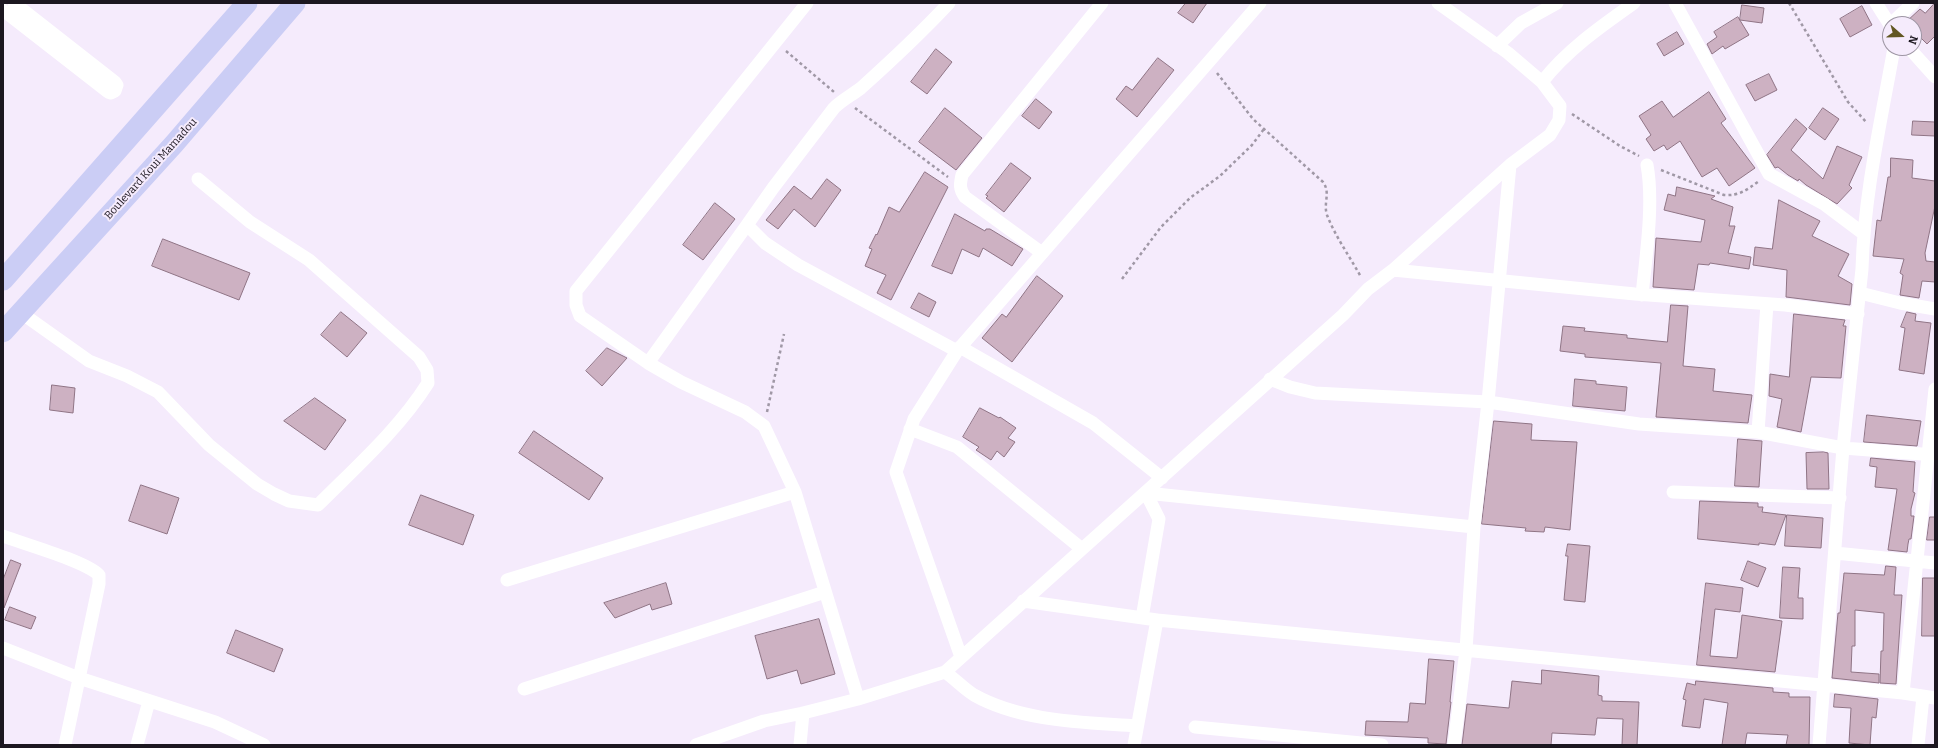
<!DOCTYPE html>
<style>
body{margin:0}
#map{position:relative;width:1938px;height:748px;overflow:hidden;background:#f5ebfc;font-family:Bitter,serif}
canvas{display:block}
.frame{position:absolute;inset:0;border:4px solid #1c1720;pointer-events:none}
.north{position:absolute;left:1882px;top:16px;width:40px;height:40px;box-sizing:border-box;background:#f5ebfc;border:1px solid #9e96a4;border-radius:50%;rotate:110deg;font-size:11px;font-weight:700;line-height:16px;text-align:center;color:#1c1720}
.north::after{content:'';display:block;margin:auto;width:14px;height:18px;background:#625723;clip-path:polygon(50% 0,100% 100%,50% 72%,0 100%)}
</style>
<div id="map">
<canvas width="1938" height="748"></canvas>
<div class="frame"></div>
<div class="north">N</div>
</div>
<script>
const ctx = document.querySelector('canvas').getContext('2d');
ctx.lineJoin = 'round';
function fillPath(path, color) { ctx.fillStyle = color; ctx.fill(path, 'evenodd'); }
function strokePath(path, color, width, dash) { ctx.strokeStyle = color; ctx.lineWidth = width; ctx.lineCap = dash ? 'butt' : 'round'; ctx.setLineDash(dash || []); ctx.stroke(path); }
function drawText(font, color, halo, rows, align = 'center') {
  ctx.font = font + ' Bitter,serif'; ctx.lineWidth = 4; ctx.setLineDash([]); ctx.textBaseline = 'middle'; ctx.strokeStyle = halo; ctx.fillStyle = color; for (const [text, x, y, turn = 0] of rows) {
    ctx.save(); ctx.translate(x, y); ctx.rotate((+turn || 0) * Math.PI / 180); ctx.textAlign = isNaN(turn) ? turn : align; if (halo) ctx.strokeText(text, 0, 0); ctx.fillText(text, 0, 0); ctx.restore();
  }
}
const building = new Path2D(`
 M1186,3H1207L1193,23L1178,13Z
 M1935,3V36L1927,44L1914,31V24H1908L1906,22L1920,9L1925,13Z
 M1742,5L1764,8L1762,23L1740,20Z
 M1862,6L1872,25L1850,37L1840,19Z
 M1738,17L1749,35L1725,49L1723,46L1712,54L1707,44L1717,37L1714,32Z
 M1677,32L1684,44L1664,56L1657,44Z
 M936,49L952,62L927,94L911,82Z
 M1158,58L1174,70L1137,117L1116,99L1126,86L1132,90Z
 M1769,74L1777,90L1755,101L1746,85Z
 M1709,92L1726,119L1721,123L1755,168L1729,186L1717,168L1702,177L1680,141L1667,150L1664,145L1654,151L1646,139L1651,135L1639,116L1662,101L1673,117Z
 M1036,99L1052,112L1039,129L1022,116Z
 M945,108L982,138L956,170L919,142Z
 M1823,108L1839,119L1825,140L1809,128Z
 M1796,119L1807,129L1791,150L1823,179L1837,146L1862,157L1849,185L1852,188L1837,204L1806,185L1799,179L1798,181L1788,175L1778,167L1775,168L1767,155Z
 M1913,121L1935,122V136L1912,135Z
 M1891,158L1913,160L1912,178L1935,181V206L1925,253L1926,261L1935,262V282L1922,281L1919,298L1900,295L1903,275L1900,273L1904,259L1873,256L1877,220L1881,221L1888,177H1890Z
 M1011,163L1031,178L1004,212L986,198L988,196L986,195Z
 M925,172L948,187L891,300L877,293L886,275L865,266L872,249L869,248L876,234L877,235L889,207L899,212Z
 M827,179L841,190L815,227L794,209L778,229L766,220L794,186L811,199Z
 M1677,187L1715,196L1711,199L1733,207L1729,226H1735L1728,253L1751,257L1749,269L1710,263L1709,265L1698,264L1694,290L1653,287L1656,238L1701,242L1705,220L1664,210L1668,194L1675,196Z
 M1779,200L1820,221L1812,236L1849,254L1838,276L1852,284L1850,305L1786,297L1787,270L1753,265L1755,247L1772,249Z
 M715,203L735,219L703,260L683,245Z
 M955,214L985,231L986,229H990L1023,249L1012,266L983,248L979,257L962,249L952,274L932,266Z
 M163,239L250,273L239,300L152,266Z
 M1037,276L1063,296L1012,362L982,338L1002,314L1006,317Z
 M919,293L936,302L929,317L911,308Z
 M1671,305L1688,306L1683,366L1715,369L1713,391L1752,395L1748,423L1656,417L1661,363L1585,357V354L1560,351L1563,326L1585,328L1584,331L1627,335V338L1667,342Z
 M341,312L367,333L347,357L321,335Z
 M1907,312L1916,314L1915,321L1931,323L1924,374L1899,370L1905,328L1901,327Z
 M1794,314L1845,320L1843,326H1846L1841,378L1811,377L1801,432L1777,427L1782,399L1769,396L1770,374L1789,377Z
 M607,348L627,358L602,386L586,371Z
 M1575,379L1596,381V384L1627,387L1625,411L1573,406Z
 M52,385L75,388L73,413L50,410Z
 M315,398L346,420L325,450L284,421Z
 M980,408L999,418L1000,417L1016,428L1008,438L1015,442L1004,457L997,451L991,460L976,450L979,447L963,437Z
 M1867,415L1921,421L1917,446L1864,442Z
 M1494,421L1532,424L1531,440L1577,442L1570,530L1545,527L1544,532L1525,531L1526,528L1482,524Z
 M534,431L603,478L589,500L519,453Z
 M1738,439L1762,441L1759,487L1735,486Z
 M1824,452L1828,453L1829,489H1807L1806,453Z
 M1871,458L1915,462L1913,492L1915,493L1911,509V516H1914L1911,539H1909L1908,544L1907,552L1888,550L1897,489L1875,487L1877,467L1870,466Z
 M141,485L179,498L167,534L129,521Z
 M421,495L474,515L463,545L409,525Z
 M1700,501L1758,503V507H1763L1762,512L1786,515L1775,545L1759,543V545L1698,539Z
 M1787,515L1823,518L1821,548L1785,546Z
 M1930,517H1935V540H1927Z
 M1568,544L1590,546L1585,602L1564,600L1568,556H1566Z
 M11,560L21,564L4,608L3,580Z
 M1748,561L1766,568L1758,587L1741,580Z
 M1886,566L1896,567L1894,595H1902L1896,684L1880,683L1881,651H1883L1884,613L1855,610V646H1852L1851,672L1879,674V683L1832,678L1838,613H1840L1844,573L1884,575Z
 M1783,567L1800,568L1798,598H1803V619L1780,618Z
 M1923,578H1935V636H1922Z
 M666,583L672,604L652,610L650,604L615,618L604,603Z
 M1706,583L1743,588L1740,612L1715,609L1710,656L1737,658L1742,615L1782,621L1775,672L1697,665Z
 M10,607L36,617L31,629L5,620Z
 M819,619L835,674L801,684L797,670L767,679L755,636Z
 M236,630L283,649L274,672L227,653Z
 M1429,659L1454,661L1450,702H1451L1446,744L1428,743V738L1365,735L1366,721L1408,722L1410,703L1425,704Z
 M1542,670L1599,676L1598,695L1602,696V701L1639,702L1637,745H1622L1623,719L1597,718L1595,735L1552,733L1551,745H1462L1467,704L1509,708L1512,681L1541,684Z
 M1696,681L1773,688V692L1789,693V697H1810L1809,745H1786L1788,735L1747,733L1745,745H1722L1728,703L1704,699L1700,728L1682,726L1686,700L1683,699L1687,683L1695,685Z
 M1835,694L1878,699L1876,718L1872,717L1870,745L1849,743L1851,708L1834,707Z`);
fillPath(building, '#cdb1c2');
strokePath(building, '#8f7485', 1);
strokePath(new Path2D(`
 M1789,3L1848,102L1867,123
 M786,51L834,92
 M1217,73L1253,119L1323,182C1331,193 1323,203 1327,215C1335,236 1350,257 1361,277
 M855,108L948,177
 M1572,114L1620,146L1639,156
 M1661,170L1724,195C1739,196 1747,190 1759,181
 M1122,279L1161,227L1190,198L1220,176L1252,145L1264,129
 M767,412L784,334`), '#a098a6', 2.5, [3, 3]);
strokePath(new Path2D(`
 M807,3L576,291V305L580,316L648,363L681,382L745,412L764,426L795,492L858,699
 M949,3C921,33 891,61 861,88C852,95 842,100 834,108L773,188L747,225L765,243L798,265L957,351L1260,3
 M1675,3L1769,174L1824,204L1864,234
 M1876,3L1890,25
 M3,10L108,92L111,93L115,91L117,85L115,82L14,3
 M1891,24L1913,3
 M1497,46L1521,23L1557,3
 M1909,48L1935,77
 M1542,82C1567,50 1600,27 1634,3
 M1042,253L965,197C959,189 960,184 962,175L1102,3
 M1393,270L1635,294L1785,305L1858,314
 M1860,293L1900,303L1935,309
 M1642,295C1646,256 1654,203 1647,165
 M20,312L89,361L127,376L158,392L209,445L257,484L274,494L289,501L318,505C356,467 399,429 428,383L427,370L419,357L309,260L250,222L198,179
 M960,347L1093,423L1162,478
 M957,351L914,419L896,472L961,657
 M648,363L747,225
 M1270,379L1290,387L1315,393L1488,402L1639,424L1758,432L1843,448L1935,455
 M910,429L957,447L1082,549
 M1758,432L1767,304
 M1673,492L1840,498
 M1146,493L1474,527
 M3,536C24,544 85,561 99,575V584L65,745
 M1835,553L1935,563
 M507,580L795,492
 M1023,601L1157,620L1903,693L1935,698
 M1142,618L1159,519L1146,493
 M3,648L79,678L215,722L264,745
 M945,672C955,679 964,689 974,695C1022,722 1084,722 1137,726
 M524,689L825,592
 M1903,693L1935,389
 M1195,727L1382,745
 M137,745L149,701
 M696,745L764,721L803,713L858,699L945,672L1343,315L1368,289L1393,270L1510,165L1550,135L1559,120L1560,106L1542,82L1508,53L1438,3
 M800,745L803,713
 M1134,745L1157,620
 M1454,745L1466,650L1474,527L1488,402L1510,165
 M1819,745L1843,448L1862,269C1864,195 1881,121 1894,48
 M1918,745L1923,697`), '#fff', 13);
strokePath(new Path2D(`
 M3,280L247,3
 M3,332L174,144L295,3`), '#cbcdf5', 21);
drawText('11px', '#1c1720', '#f5ebfc', [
 ["Boulevard Koui Mamadou",151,169,-48]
]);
</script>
